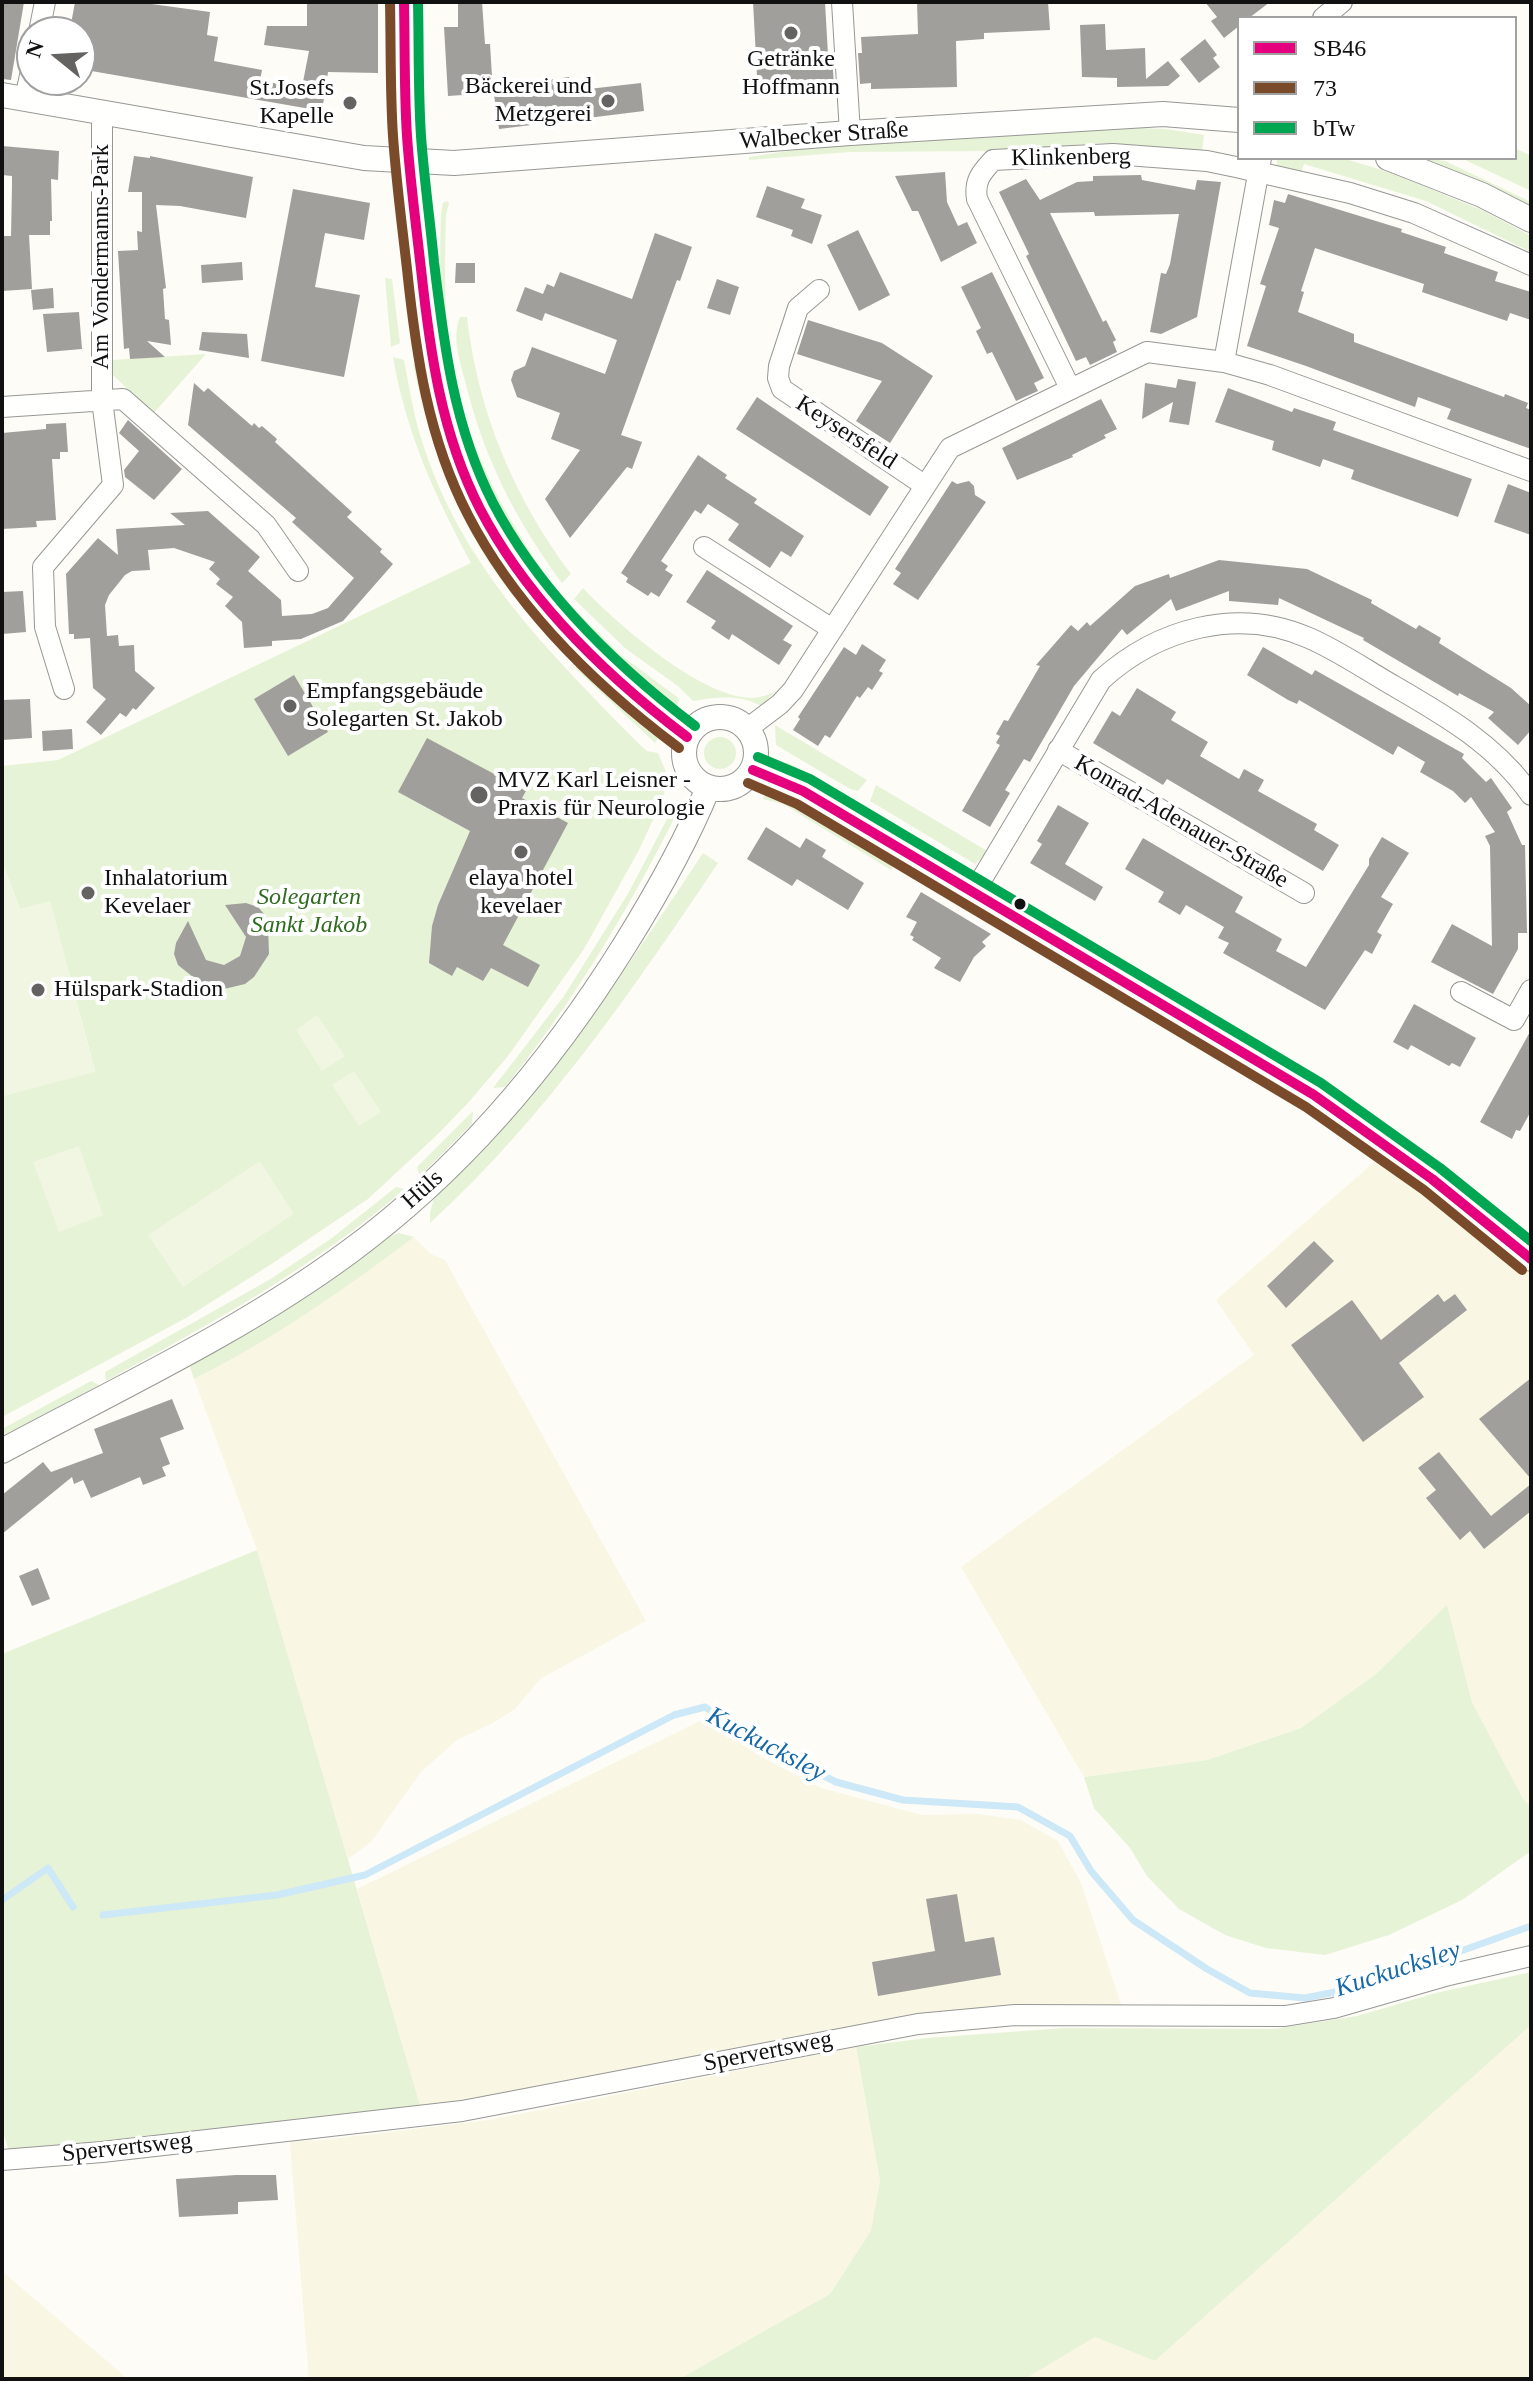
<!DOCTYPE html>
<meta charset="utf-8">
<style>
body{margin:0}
#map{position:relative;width:1533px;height:2381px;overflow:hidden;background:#fdfcf7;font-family:"Times New Roman",serif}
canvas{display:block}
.frame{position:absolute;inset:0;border:4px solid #111;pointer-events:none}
.legend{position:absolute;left:1237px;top:16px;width:280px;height:144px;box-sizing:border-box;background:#fff;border:2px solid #a0a0a0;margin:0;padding:10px 14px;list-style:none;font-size:24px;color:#111}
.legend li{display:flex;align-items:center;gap:16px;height:40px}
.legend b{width:40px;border:2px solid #a0a0a0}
.north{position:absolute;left:16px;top:16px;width:80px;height:80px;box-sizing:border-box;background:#fff;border:2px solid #a0a0a0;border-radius:50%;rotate:288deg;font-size:22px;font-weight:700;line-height:32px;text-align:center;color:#111}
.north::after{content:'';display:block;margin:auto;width:28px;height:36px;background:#646362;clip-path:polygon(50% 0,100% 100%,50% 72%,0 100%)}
</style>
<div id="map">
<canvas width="1533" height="2381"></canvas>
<div class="frame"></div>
<ul class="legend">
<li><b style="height:10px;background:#e5007d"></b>SB46</li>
<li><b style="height:10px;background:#7a4b2a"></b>73</li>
<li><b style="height:10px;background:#00a651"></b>bTw</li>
</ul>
<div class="north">N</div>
</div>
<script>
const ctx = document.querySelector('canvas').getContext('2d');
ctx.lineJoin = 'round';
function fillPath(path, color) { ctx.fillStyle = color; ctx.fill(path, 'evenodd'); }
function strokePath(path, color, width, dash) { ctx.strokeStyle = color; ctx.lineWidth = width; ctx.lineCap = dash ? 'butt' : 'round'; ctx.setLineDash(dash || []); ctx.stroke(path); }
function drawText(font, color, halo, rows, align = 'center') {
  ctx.font = font + ' "Times New Roman",serif'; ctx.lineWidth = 8; ctx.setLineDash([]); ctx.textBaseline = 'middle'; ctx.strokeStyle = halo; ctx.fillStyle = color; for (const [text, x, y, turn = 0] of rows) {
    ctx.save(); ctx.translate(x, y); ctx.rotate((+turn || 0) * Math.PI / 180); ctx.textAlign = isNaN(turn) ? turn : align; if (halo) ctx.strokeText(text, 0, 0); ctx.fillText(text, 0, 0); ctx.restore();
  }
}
fillPath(new Path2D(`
 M1380,1157L1484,1233L1531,1273V1808L1523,1800L1472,1702L1447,1606L1376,1674L1301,1728L1207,1760L1084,1777L961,1567L1254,1355L1216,1300Z
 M414,1237L431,1254L445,1260L646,1621L540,1679L515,1709L493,1723L457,1740L421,1772L371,1842L348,1859L257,1550L194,1379L267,1338L340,1290Z
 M706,1718L756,1754L821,1788L922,1815L978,1814L1021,1820L1058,1841L1081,1883L1122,2007L1010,2008L423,2115L357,1889Z
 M1531,2025V2379H1025L1095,2337L1155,2361Z
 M856,2047L880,2181L872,2231L830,2294L684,2379H309L289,2131L315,2141L489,2120Z
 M2,2271L128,2379H2Z`), '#f9f7e4');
fillPath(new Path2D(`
 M1114,127L1166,129L1204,135L1202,151L1101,143L994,151L850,152L749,160V157L814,147Z
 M1515,148L1531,156V191L1461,158H1515Z
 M1277,158H1342L1389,172L1484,211L1531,236V252L1426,201L1304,164L1300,175L1286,172L1277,165Z
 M1421,158L1445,161L1531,202V208Z
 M447,201L449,203L446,215C445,256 444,298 448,339C458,428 499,509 550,581C529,569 517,545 505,524C447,421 437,329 441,214L443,203Z
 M385,278L392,279L400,343L391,347Z
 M460,317H467C478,412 514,498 571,574L562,583C514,518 483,456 464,377C459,358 452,336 460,317Z
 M206,354L153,414L113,375L112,360Z
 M393,357L404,360C409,386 413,412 421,438C460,566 549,652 640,745L647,751L658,753L666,772L664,796L639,850L584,949L508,1056L468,1103L437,1135L368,1199L270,1265L186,1318L2,1417V1096L95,1071L50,902L20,909L2,862V766L58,760L471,563C435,496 406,433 393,357Z
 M413,363L419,368C435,449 463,523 513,590L514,597C459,528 430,449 413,363Z
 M583,588C614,621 728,725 774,691L763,707C740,694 717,697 693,701L678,686L626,649L574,599Z
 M573,608L622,656L677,697L679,700L676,709C655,696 576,630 573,608Z
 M580,661L658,738L655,743L575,668Z
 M775,725L867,780L858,791L850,789L776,745Z
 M704 753a16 16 0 1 1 32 0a16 16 0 1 1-32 0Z
 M781,763H789L964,867L946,863L781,765Z
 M876,785L989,852L975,864L870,801Z
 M769,791L807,805L894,858L896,863L891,870L783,804L762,799Z
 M677,800L682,801L676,815C627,912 573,1003 505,1087L493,1088L564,996L629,892Z
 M703,853L718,863C632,991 545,1118 430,1223V1213L434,1198C541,1097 622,976 703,853Z
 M473,1111L472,1124L420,1176L417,1167Z
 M396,1187L405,1189C310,1270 215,1321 106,1381L105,1372L269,1280L332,1238Z
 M399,1233L414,1237C345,1289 272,1340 194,1379L189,1364L385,1238Z
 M91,1381L99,1385L2,1438V1429Z
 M257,1550L423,2115L12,2160L2,2129V1654Z
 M1447,1605L1472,1702L1523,1799L1531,1808V1851L1462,1900L1389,1935L1325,1955L1266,1948L1225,1935L1179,1909L1147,1876L1130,1848L1094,1808L1084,1777L1207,1760L1301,1728L1376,1674Z
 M1531,1972V2025L1155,2361L1095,2337L1025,2379L683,2377L830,2294L871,2231L880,2181L856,2047L927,2038L1065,2028L1274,2029L1357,2016L1436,1993Z`), '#e7f3d7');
fillPath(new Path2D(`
 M2,862L20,909L50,901L95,1072L2,1096Z
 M317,1015L345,1056L322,1071L296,1030Z
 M354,1071L381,1112L359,1126L332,1085Z
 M79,1146L103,1215L59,1232L33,1162Z
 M260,1161L294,1214L183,1287L148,1235Z`), '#f0f6e1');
strokePath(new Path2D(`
 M2,1900L48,1868L73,1907
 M103,1915L277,1895L365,1875L674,1715L705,1707L752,1740L836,1782L903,1800L1018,1807L1070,1836L1091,1871L1133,1920L1207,1969L1250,1993L1305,1998L1360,1987L1531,1926`), '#cde8f7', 7);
fillPath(new Path2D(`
 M2,2H24L11,80L2,79Z
 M75,2H137L210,12L207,35L218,37L214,61L262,70L260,81L302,87L309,51L264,45L267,26H307V2H378V73L328,72L322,111L80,69V32H73L74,24H71Z
 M458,2H482L485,44H490L493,93L448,96L444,27H458Z
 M753,2H825L828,55H832L834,85L829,86L830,91L758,94Z
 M917,2H1048L1050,30L984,33V39L956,41L957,87L871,89V83L860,84L858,53H862L861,37L918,34Z
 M1205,2H1270L1249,18H1239V26L1224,38L1211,21L1217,17Z
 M1105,24L1106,50L1145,48L1146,79L1168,61L1180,76L1168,86L1117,87V78L1082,77L1080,25Z
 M1205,39L1217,55L1213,58L1220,67L1199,83L1180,59Z
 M569,77L571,91L641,83L644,111L499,129L493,88Z
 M2,146L59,151L58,180L51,179L52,221H50V235H29L32,289L2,291V236H11L12,186V176L2,175Z
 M134,156L150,158V156L253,177L246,218L180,206L156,205L166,288L163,289L165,319L169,320L171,345L147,341L165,357L130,359L129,348L124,349L118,251L138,250L137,231L142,232V192H128Z
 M945,172L947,202L958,226L967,222L977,243L941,262L918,211H912L895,176Z
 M1141,175L1142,180L1195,190L1197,180L1221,182L1197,317L1161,334L1150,332L1161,273L1166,274L1170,264L1179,214L1095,216L1094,212L1050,213L1103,322L1106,320L1116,340L1113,342L1117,352L1090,365L1086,357L1076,361L1026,256L1029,254L999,192L1026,179L1040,200L1077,182L1093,181V176Z
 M767,186L805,199L801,208L822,215L812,244L791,236L793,230L756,217Z
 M293,189L370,203L364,240L325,233L315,287L360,295L344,377L261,361Z
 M1288,194L1402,229L1401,232L1446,247L1444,253L1498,272L1495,281L1531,292V320L1510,313L1507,321L1422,292L1424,284L1315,248L1301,291L1304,292L1298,312L1354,334V342L1504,397L1505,394L1528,403L1526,408L1531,410V449L1447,419L1451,409L1418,397L1415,407L1306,366L1247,346L1266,286L1260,284L1279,228L1269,225L1274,200L1285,203Z
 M858,230L890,295L859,311L827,245Z
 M655,233L692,247L680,281L677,280L621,435L642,442L632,469L627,467L570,538L545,499L580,450L551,439L560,413L517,397L511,380L514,371L525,366L532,347L605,374L617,340L545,313L542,321L516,311L525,287L543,294L547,284L554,287L560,272L632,299Z
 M242,262L243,280L202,283L201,265Z
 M456,263H475V283H455Z
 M992,272L1044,378L1034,383L1038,391L1016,401L992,352L987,354L976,331L981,328L961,287Z
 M717,279L739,287L730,315L707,308Z
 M53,288L54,308L33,310L31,290Z
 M79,312L82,349L47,352L43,314Z
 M808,320L882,343L933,376L890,443L856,421L882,381L797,354Z
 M202,332L247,334L249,358L199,350Z
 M1178,379L1196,382L1189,425L1169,422L1173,402L1142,419L1145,383L1176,388Z
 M194,383L204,392L208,388L252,426L254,423L259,428L262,426L277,439L275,442L352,512L347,517L382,549L380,552L393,564L343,621L301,639L272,641V646L244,648L242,622L225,606L233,597L216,584L220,579L209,569L215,562L174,548L148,550L150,570L132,571L125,575L109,595L105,605L107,636L118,635L119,646L134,645L135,671L155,688L136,710L133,708L126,717L120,713L101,735L86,722L106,699L93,688L90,638L74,639V634H69L66,574L98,538L118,555L116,529L185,525L170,513L208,511L260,557L248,571L281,600L282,616L312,614L328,608L354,578L292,522L296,518L188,425Z
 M1228,388L1292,412L1294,408L1336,422L1333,430L1472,479L1458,517L1351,479L1354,470L1323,459L1320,467L1272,450L1274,441L1215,422Z
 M757,397L889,487L870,516L736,429Z
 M1101,399L1117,429L1104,435L1106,438L1072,455L1073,457L1017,480L1002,448Z
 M128,420L182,469L154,500L125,477L124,470L139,451L119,433Z
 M66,423L68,452H60V459H52L56,520L36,521L37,527L2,529V433L46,429V424Z
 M698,455L727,475L725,478L757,499L754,503L804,536L791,557L781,551L770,568L728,540L739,524L708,504L701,514L695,510L661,561L668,566L665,570L673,575L659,597L651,592L648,596L626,582L628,578L621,573Z
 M952,481L957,484L969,481L974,486L975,495L986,502L918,600L893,584L901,573L895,569Z
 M1508,484L1531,493V535L1494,522Z
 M1219,560L1307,569L1372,600L1371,603L1416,629L1419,625L1441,638L1439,643L1511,688L1531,706V730L1518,745L1488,718L1494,712L1459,693L1458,696L1363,640L1364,638L1279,598L1278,605L1229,601V591L1176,611L1171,599L1127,635L1122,629L1074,686L1030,762L1024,759L1005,790L1010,793L990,827L962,811L1000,745L996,743L1000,736L996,734L1004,720L1008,721L1040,666L1036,665L1071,625L1078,631L1087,622L1090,626L1135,586L1169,574L1170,578Z
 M707,570L793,626L783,640L792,645L779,665L732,634L729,640L711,628L716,621L686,602Z
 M23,591L26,632L2,634V592Z
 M862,644L886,660L879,671L883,673L872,690L868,687L860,698L857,696L830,738L825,735L818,746L793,730L800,719L798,717L844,647L856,655Z
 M1263,647L1312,675L1315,670L1464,754L1462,758L1486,782L1491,778L1512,808L1507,812L1522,845H1525L1527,933H1518V949L1493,994L1431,962L1452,924L1492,946L1490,846L1485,836L1495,832L1471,797L1465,803L1453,791L1420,772L1425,762L1398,746L1393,755L1299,700L1297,704L1288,700L1247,675Z
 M294,675L328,732L288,756L254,699Z
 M1137,688L1176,712L1171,720L1208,742L1200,756L1239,779L1244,769L1264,780L1258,791L1317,824L1314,830L1339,845L1323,871L1167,779L1163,785L1093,743L1112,711L1120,716Z
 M30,699L32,738L2,740V700Z
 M72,729L73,749L43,751L42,731Z
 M427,738L526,791L522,798L568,823L503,945L540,965L528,987L491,968L483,981L457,967L452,976L429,963L432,926L438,905L470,831L398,792Z
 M1058,805L1089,823L1065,864L1103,887L1095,901L1030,863L1042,844L1037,841Z
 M766,827L800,848L806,838L826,850L822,857L864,883L848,910L797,879L792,886L747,859Z
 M1382,837L1409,853L1381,897L1393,904L1377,932L1382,935L1372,954L1365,950L1325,1010L1223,953L1229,943L1218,938L1224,927L1186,905L1180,915L1158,902L1164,892L1125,869L1143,838L1243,897L1235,912L1282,939L1276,951L1306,967L1369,865V859Z
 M921,892L991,934L982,942L986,946L974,957L960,982L934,968L941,958L912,940L914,937L910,935L917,922L906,917Z
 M246,903L258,907L265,915L268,926L269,954L254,977L245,984L220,990L208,989L178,965L174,954L176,943L188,921L206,960L224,965L240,956L246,937L225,905Z
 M1414,1004L1476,1038L1460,1067L1452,1063L1449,1066L1411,1045L1408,1050L1393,1042Z
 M1531,1030V1111L1520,1131L1516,1130L1512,1139L1480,1122Z
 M1314,1241L1334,1261L1286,1308L1267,1286Z
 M1438,1294L1444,1302L1455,1294L1467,1310L1399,1363L1424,1397L1363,1442L1291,1345L1352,1300L1381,1340Z
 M1531,1378V1479L1479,1419Z
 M172,1399L184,1429L160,1438L170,1464L162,1467L166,1476L143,1485L140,1477L91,1498L83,1480L74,1484L72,1477L2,1534V1495L43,1462L51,1472L103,1453L94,1429Z
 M1439,1452L1491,1516L1531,1484V1511L1484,1549L1470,1531L1460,1540L1426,1498L1436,1490L1418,1468Z
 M38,1568L50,1599L32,1606L19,1576Z
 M957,1894L965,1942L994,1937L1001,1975L878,1996L872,1962L935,1951L926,1899Z
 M236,2175H276L278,2200L238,2202V2214L179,2217L176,2179Z`), '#a19f9c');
const minor = new Path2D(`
 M842,2L850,133
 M1323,18L1342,2
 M39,32L45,2
 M25,99L32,66
 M1261,158L1224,362L1270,375L1531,471
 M819,290L798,308L779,366L778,378L782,389L924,485
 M1070,388L977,199C974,181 981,173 993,160L1113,154L1207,161L1236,167L1350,193L1414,213L1531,265
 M2,407L123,399L266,525L298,571
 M704,547L832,629
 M64,689L45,627L43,567L113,485L102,400V113
 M747,729L780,704L793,690L950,448L1147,352L1224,362
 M1058,750L1304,893
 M974,892L1101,680C1157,629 1237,606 1309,638C1339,651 1366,670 1394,686C1446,716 1496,745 1531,795
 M1461,992L1514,1020L1531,990
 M2,2160L102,2152L462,2111L918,2024L1015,2015L1285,2016L1334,2008L1449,1975L1531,1956`);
const tertiary = new Path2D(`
 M404,2C405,46 404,91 407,136C411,180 416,225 421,269C427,327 433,387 452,442C484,538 541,607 613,674C638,696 661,718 687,737
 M2,95L364,158L454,163L850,133L1163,114L1239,120
 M1388,158L1482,195L1531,220
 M684 753a36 36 0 1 1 72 0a36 36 0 1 1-72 0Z
 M753,770L803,791L1314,1095L1432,1179L1531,1259
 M2,1451C119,1388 242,1331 349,1252C462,1169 552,1062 626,943C657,893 686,842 708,788`);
strokePath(minor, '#979795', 22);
strokePath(tertiary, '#979795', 26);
strokePath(minor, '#fffffe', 20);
strokePath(tertiary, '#fffffe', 24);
strokePath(new Path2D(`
 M404,2C405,47 404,91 407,136C410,180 416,224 421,269C430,352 441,433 480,509C527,599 606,676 687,737
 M753,770L803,791L1314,1095L1432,1179L1531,1259`), '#e5007d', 10);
strokePath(new Path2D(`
 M390,2C391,47 390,92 393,136C396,180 402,225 407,269C416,355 428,438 468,515C516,608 596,686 679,748
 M748,783L797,804L1306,1107L1424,1190L1522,1270`), '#7a4b2a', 10);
strokePath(new Path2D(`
 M418,2C419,46 418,91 421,136C424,178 430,220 434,262C444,346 454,427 493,503C539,591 616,666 695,726
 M758,757L810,779L1321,1083L1440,1168L1531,1241`), '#00a651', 10);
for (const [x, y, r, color] of [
 [791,33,8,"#646362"],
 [608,101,8,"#646362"],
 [350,103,8,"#646362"],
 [290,706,8,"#646362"],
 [479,795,10,"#646362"],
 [521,852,8,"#646362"],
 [88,893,8,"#646362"],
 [1020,904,7,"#111"],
 [38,990,8,"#646362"]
]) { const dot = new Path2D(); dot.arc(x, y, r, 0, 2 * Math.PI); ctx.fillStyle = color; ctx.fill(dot); strokePath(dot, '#fff', 3); }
drawText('24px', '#111', '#fff', [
 ["Getränke",791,60,"center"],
 ["Hoffmann",791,88,"center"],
 ["Bäckerei und",592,87,"right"],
 ["Metzgerei",592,115,"right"],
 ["St.Josefs",334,89,"right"],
 ["Kapelle",334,117,"right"],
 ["Empfangsgebäude",306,692],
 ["Solegarten St. Jakob",306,720],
 ["MVZ Karl Leisner -",497,781],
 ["Praxis für Neurologie",497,809],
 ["Inhalatorium",104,879],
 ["Kevelaer",104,907],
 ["elaya hotel",521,879,"center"],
 ["kevelaer",521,907,"center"],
 ["Hülspark-Stadion",54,990]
], 'left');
drawText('24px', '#111', '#fff', [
 ["Walbecker Straße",824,136,-4],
 ["Klinkenberg",1071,158,-1],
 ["Am Vondermanns-Park",102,257,-90],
 ["Keysersfeld",846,433,33],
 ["Konrad-Adenauer-Straße",1181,822,30],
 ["Hüls",423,1190,-42],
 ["Spervertsweg",768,2052,-11],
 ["Spervertsweg",127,2148,-6]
]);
drawText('italic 24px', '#2f6b1f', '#fff', [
 ["Solegarten",309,898],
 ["Sankt Jakob",309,926]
]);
drawText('italic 26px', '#1768a6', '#fff', [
 ["Kuckucksley",766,1745,28],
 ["Kuckucksley",1398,1970,-18]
]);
</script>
